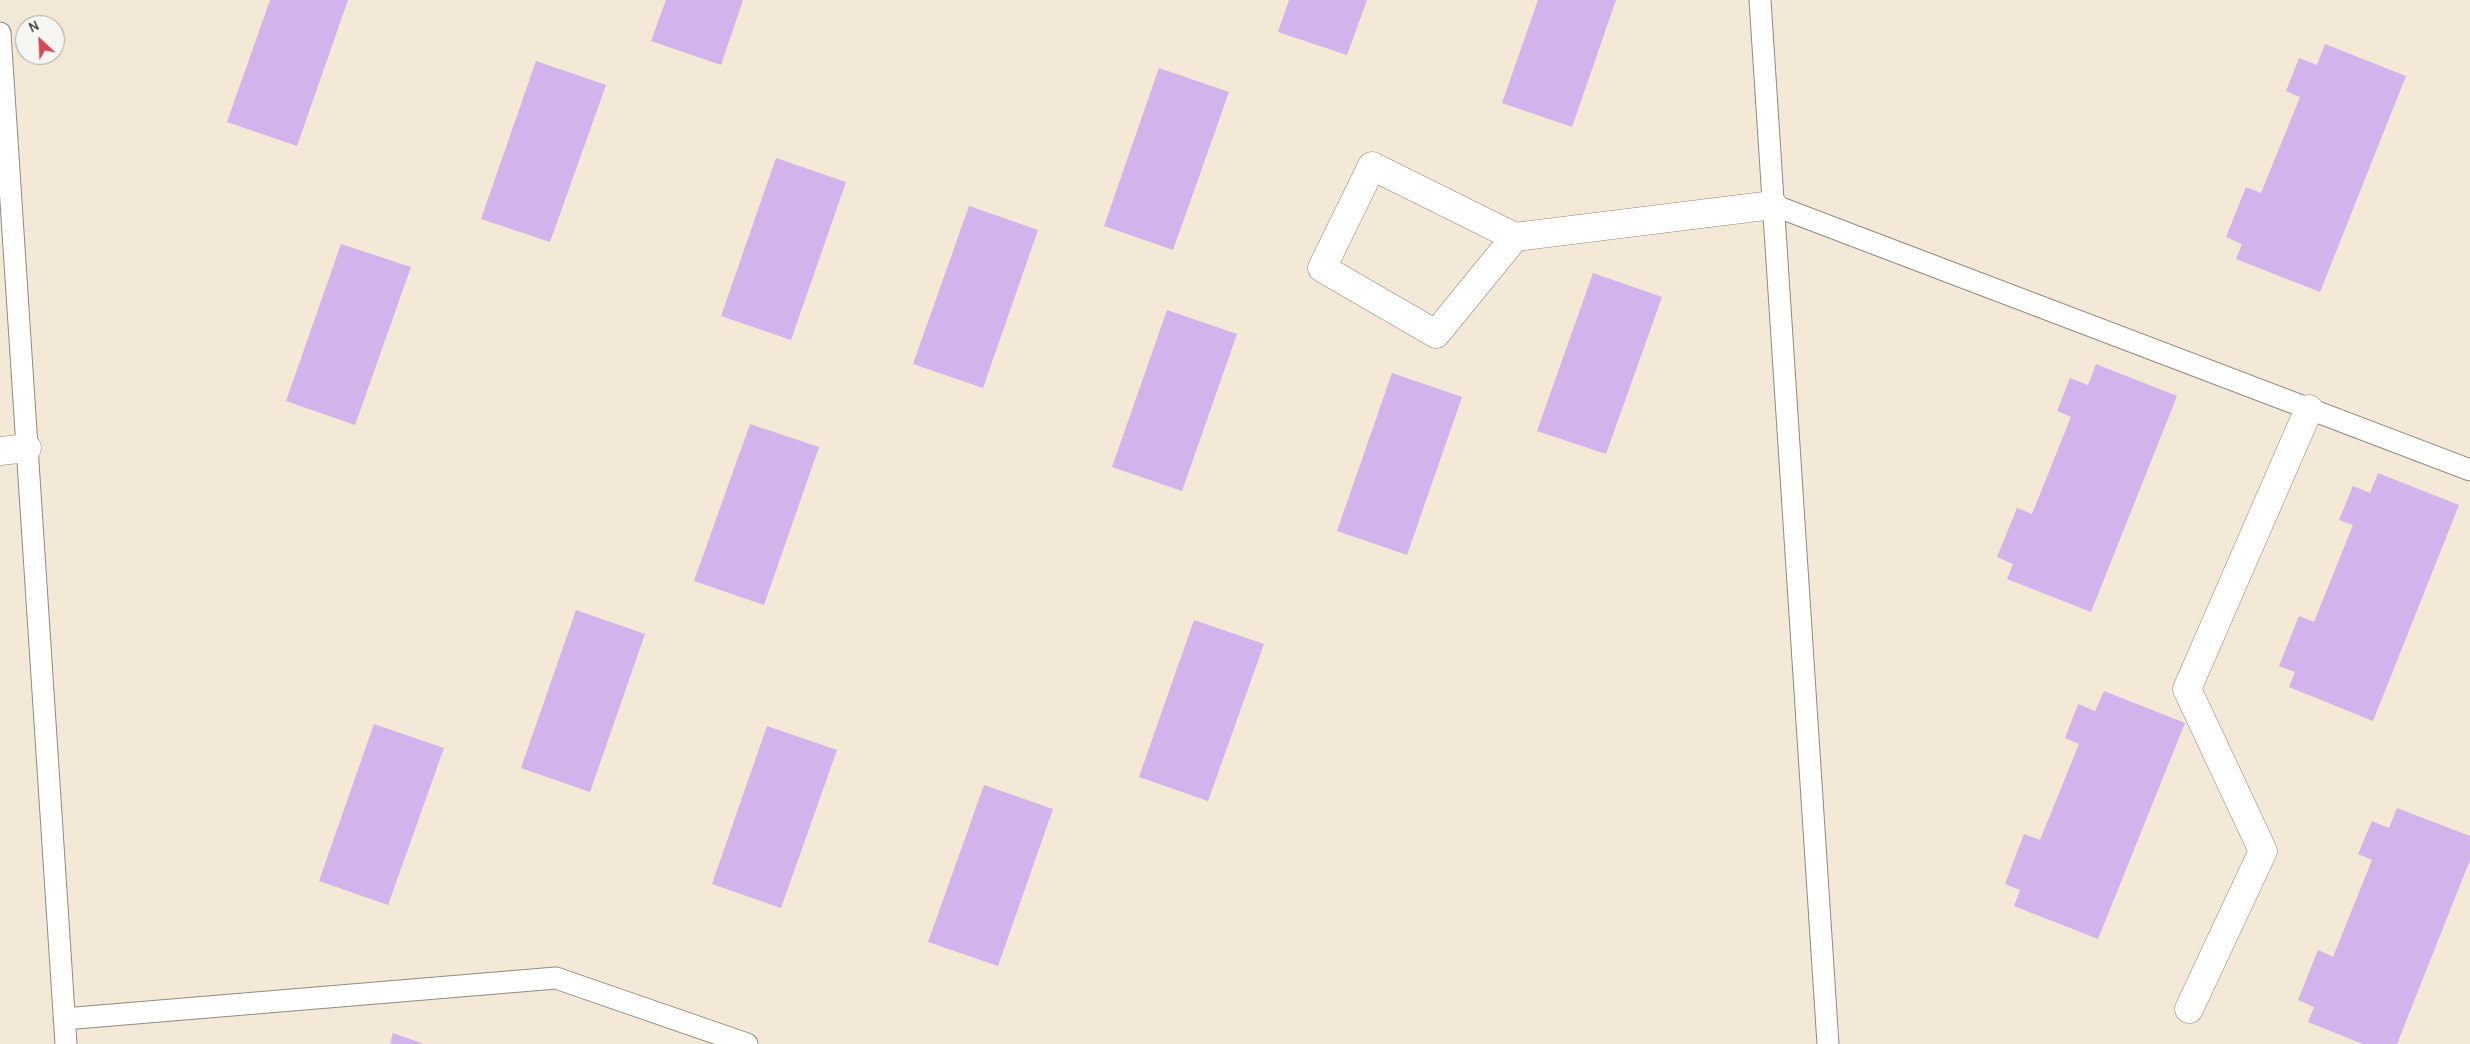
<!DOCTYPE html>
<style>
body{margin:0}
#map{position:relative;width:2470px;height:1044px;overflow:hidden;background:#f3e9d6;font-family:"Comic Neue",sans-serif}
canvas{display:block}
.north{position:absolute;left:15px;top:15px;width:50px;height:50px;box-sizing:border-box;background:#f6f6f2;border:1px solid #a5a5a2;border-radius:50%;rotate:335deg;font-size:14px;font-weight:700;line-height:20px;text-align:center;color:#2b2b2b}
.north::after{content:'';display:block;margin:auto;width:18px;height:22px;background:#d1495b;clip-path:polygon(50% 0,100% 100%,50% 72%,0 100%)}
</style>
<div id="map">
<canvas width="2470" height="1044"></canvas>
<div class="north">N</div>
</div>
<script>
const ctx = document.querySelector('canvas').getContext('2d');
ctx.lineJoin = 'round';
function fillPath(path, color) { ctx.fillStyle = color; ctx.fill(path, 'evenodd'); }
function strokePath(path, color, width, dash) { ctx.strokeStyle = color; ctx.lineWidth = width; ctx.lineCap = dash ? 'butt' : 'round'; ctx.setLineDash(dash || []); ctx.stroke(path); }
fillPath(new Path2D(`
 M270,0H348L297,146L227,122Z
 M666,0H743L721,65L651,41Z
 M1289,0H1367L1347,55L1278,32Z
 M1538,0H1616L1572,127L1502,103Z
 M2325,44L2406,76L2320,292L2236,259L2242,244L2226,237L2246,187L2261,193L2300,97L2286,91L2299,58L2317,65Z
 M536,61L606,85L550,242L481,219Z
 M1159,68L1229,92L1173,250L1104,226Z
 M776,158L846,182L791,340L721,316Z
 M969,206L1038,230L983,388L913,364Z
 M341,244L411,267L355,425L286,401Z
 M1593,273L1662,297L1606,454L1537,431Z
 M1167,310L1237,334L1182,491L1112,467Z
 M2096,364L2177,396L2091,612L2007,579L2013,564L1997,557L2017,508L2032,514L2071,417L2057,411L2070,378L2088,385Z
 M1392,373L1462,397L1407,555L1337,531Z
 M750,424L819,447L764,605L694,581Z
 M2378,473L2459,505L2373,721L2289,687L2295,672L2279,666L2299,616L2314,622L2353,525L2339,520L2353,486L2370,493Z
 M576,610L645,634L590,792L521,768Z
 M1194,620L1264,644L1208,801L1139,777Z
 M2104,691L2185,723L2098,939L2014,906L2020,890L2005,884L2024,834L2040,840L2079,744L2065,738L2078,704L2095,711Z
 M374,724L444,748L388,905L319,881Z
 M767,726L837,750L781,908L712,884Z
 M984,785L1053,809L998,966L928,942Z
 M2397,808L2470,836V860L2397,1044H2363L2308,1022L2314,1007L2298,1000L2318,950L2333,957L2372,860L2358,854L2372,821L2389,828Z
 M393,1033L424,1044H390Z`), '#d2b3ec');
const service = new Path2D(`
 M1760,0L1828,1044
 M0,33L66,1044
 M1773,205L2470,470
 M64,1019L556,978L747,1044`);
const minor = new Path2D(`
 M1515,237L1436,334L1322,268L1372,166L1515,237L1773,205
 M0,451L27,448
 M2189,1009L2263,851L2187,689L2309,409`);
strokePath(service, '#8f8a80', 23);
strokePath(minor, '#8f8a80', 29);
strokePath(service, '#fff', 21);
strokePath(minor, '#fff', 28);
</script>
